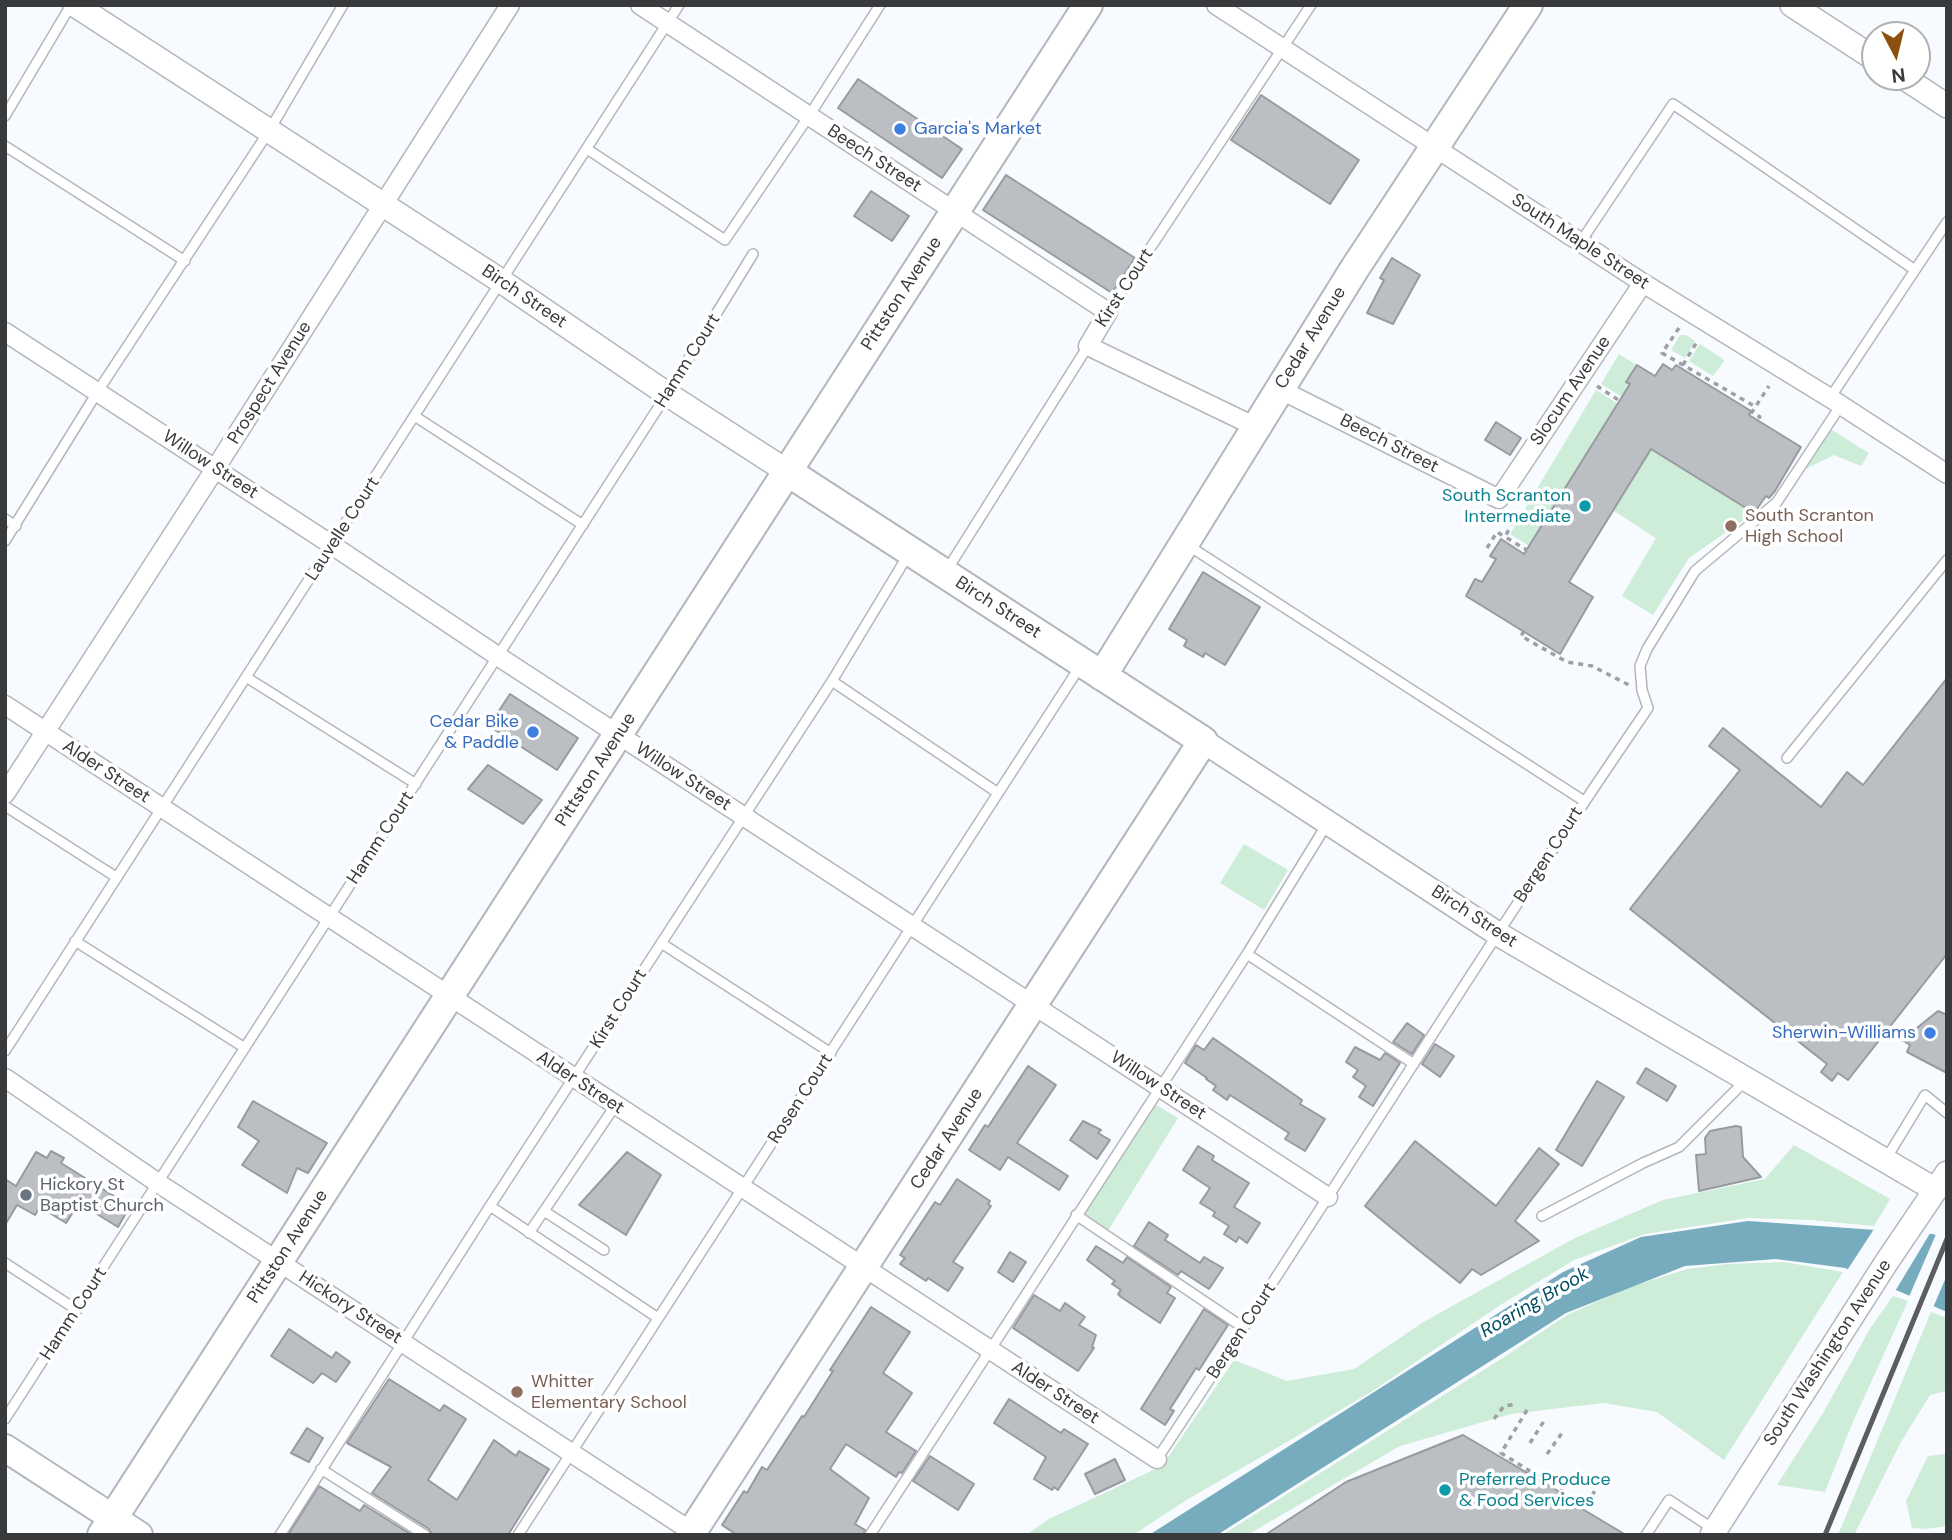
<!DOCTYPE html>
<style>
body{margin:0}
#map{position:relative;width:1952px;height:1540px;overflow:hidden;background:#f7faff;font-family:"DM Sans",sans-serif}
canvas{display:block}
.frame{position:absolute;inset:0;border:7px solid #383a3b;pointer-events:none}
.north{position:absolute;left:1861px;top:21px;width:70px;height:70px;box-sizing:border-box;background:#fff;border:2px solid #afb0b1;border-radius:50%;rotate:173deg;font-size:19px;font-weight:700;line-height:28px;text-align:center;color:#383a3b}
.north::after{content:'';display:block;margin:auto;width:24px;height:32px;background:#8d5011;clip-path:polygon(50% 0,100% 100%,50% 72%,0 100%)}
</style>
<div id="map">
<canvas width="1952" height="1540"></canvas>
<div class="frame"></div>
<div class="north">N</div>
</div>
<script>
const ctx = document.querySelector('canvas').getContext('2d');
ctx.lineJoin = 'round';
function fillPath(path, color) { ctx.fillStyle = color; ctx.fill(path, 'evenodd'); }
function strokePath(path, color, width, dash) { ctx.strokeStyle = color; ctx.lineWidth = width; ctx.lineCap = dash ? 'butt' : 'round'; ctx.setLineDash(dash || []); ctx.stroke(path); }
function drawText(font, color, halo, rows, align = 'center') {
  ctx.font = font + ' "DM Sans",sans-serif'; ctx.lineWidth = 7; ctx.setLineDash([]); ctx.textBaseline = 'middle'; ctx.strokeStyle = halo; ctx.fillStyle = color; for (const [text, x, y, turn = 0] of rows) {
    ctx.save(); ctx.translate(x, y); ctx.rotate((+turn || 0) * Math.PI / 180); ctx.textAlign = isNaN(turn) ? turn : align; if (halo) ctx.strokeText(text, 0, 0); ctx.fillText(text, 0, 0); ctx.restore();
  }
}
fillPath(new Path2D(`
 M1680,335H1686L1695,341L1685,358L1671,350Z
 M1700,344L1723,359L1724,361L1713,376L1689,361Z
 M1619,354L1637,365L1627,381L1630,384L1622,397L1601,384Z
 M1596,390L1618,404L1529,546L1510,534Z
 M1832,430L1869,453L1861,466L1834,455L1806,469L1827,432Z
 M1651,449L1754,513L1689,558L1653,615L1622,596L1656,538L1614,511Z
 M1244,844L1288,870L1264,910L1220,883Z
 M1153,1103L1178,1118L1108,1231L1082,1213Z
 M1794,1145L1890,1199L1874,1226L1811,1220L1748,1218L1645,1234L1574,1260L1502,1304L1374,1390L1287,1442L1188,1499L1133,1535H1026L1049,1519L1162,1466L1234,1360L1287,1381L1354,1369L1425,1321L1575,1238L1663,1200L1765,1179Z
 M1784,1262L1843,1272L1724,1460L1657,1412L1603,1403L1511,1414L1400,1446L1247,1535H1222L1501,1359L1567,1315L1630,1287L1687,1269L1728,1264Z
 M1893,1296L1908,1301L1852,1424L1825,1492L1777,1485L1823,1413L1871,1327Z
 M1931,1312L1947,1318V1391L1930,1395L1901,1442L1854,1535H1838Z
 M1947,1454V1526L1925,1529L1912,1528L1906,1501L1928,1456Z`), '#cdedd8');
fillPath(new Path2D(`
 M1748,1221L1933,1234L1947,1239V1312L1845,1268L1776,1259L1685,1266L1566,1313L1217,1535H1149L1563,1272L1641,1237Z`), '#77acbe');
fillPath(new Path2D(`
 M1876,1226L1932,1230L1894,1293L1846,1272Z
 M1937,1232L1947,1235V1275L1932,1310L1908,1299Z`), '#f7faff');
const building = new Path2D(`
 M858,79L962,149L942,178L838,108Z
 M1261,95L1359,160L1330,204L1231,140Z
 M1006,175L1135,258L1112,293L983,210Z
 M871,191L909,216L892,241L854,216Z
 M1392,258L1420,275L1393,324L1367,313L1384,280L1380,278Z
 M1663,364L1672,370L1676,365L1751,411L1749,415L1801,447L1775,491L1769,498L1766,496L1754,513L1651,449L1569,582L1593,597L1560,654L1466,596L1475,579L1482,582L1496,559L1490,556L1501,539L1524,554L1630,384L1626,382L1637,365L1655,376Z
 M1496,422L1521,438L1510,455L1485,440Z
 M1203,572L1260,607L1225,665L1205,653L1203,657L1184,646L1187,640L1169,629Z
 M1947,678V954L1848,1080L1838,1073L1832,1081L1821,1072L1827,1064L1630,909L1740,770L1709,746L1723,728L1821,807L1847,772L1863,785Z
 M510,694L578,738L557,770L489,726Z
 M488,765L542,800L523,824L468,789Z
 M1938,1011L1947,1015V1073L1907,1052L1910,1045L1902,1040Z
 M1407,1023L1424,1035L1412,1054L1393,1042Z
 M1213,1038L1302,1100L1300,1104L1325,1119L1305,1151L1285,1139L1289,1133L1230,1095L1227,1100L1213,1090L1216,1086L1206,1079L1207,1078L1185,1063L1196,1045L1204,1050Z
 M1435,1044L1454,1056L1440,1077L1422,1064Z
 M1355,1047L1380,1060L1385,1053L1400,1063L1373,1106L1359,1097L1366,1086L1353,1077L1358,1070L1346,1062Z
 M1028,1066L1056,1085L1017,1143L1068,1176L1059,1190L1008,1157L1000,1170L969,1150L985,1125L988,1127Z
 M1646,1068L1676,1086L1667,1101L1637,1083Z
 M1597,1081L1624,1097L1582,1166L1556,1150Z
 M253,1101L327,1143L308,1173L297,1168L287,1193L242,1165L259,1141L238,1127Z
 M1083,1121L1101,1130L1098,1133L1110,1140L1097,1159L1070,1140Z
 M1736,1126L1741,1127L1743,1157L1761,1177L1699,1191L1696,1155L1706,1154L1705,1138L1710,1131Z
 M1415,1141L1496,1206L1539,1148L1559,1164L1515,1221L1539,1241L1481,1275L1472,1269L1460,1283L1416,1248L1365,1206Z
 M1198,1146L1214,1156L1212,1160L1249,1183L1234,1207L1260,1223L1247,1243L1239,1237L1236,1242L1224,1234L1229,1226L1213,1216L1215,1212L1200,1203L1210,1188L1183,1170Z
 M51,1151L64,1158L61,1163L130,1206L118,1227L79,1203L66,1223L40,1207L35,1215L17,1205L5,1225V1179L16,1186L36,1152L47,1158Z
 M627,1152L661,1175L626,1235L579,1205Z
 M957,1179L990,1201L988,1204L991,1206L953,1262L963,1268L948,1291L928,1278L926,1281L900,1264L905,1258L900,1255L935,1202L940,1205Z
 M1149,1222L1168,1235L1165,1240L1200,1263L1204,1257L1223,1268L1209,1289L1181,1271L1178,1275L1134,1246Z
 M1096,1246L1123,1263L1127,1257L1171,1287L1167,1293L1175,1298L1160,1323L1121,1297L1118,1294L1121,1290L1112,1284L1115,1281L1087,1260Z
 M1010,1252L1026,1262L1013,1282L998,1272Z
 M1034,1295L1060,1311L1065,1303L1085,1317L1079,1325L1096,1335L1092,1347L1094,1348L1078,1371L1013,1328Z
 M871,1307L910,1332L883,1373L912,1393L886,1432L916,1451L902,1473L899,1472L896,1477L846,1444L830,1469L869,1498L855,1524L865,1530L863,1535H737L722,1525L744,1491L747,1493L762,1467L767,1470L802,1416L804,1417L833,1371L830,1370Z
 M1204,1309L1228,1325L1199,1370L1196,1368L1170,1409L1174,1411L1165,1425L1141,1409Z
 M289,1329L332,1358L336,1352L350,1362L336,1382L322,1373L313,1383L271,1356Z
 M389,1379L440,1411L444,1405L466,1419L428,1480L457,1500L494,1440L516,1456L519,1451L549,1469L508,1535H432L429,1529L372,1493L391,1467L347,1443Z
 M1009,1399L1061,1433L1064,1429L1088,1444L1058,1490L1054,1487L1052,1490L1034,1479L1046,1457L994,1423Z
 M307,1428L323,1438L309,1462L291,1453Z
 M1463,1435L1570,1498L1574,1504L1626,1535H1265L1346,1482Z
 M930,1456L974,1484L958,1510L913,1481Z
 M1115,1459L1125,1480L1095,1494L1085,1474Z
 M319,1486L360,1511L364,1505L412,1535H288Z`);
fillPath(building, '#bbbec2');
strokePath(building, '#979a9e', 2);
const service = new Path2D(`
 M5,116L71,5
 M5,146L185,261
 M587,149L725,240L809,116L880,5
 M1580,243L1673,104L1915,270
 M1108,312L1311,5
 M1830,398L1947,222
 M416,417L583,525
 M5,519L16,526
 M5,541L98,391L269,131L343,5
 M1189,546L1584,801
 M947,570L1088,346
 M246,677L416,784
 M832,681L998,793
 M1787,758L1947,560
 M5,806L116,877
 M75,941L245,1048
 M661,943L831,1053
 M1247,954L1414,1064
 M5,1051L679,5
 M1886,1159L1925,1095L1947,1113
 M490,1206L658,1318
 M544,1211L604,1250
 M1076,1215L1244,1328
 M1542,1216L1643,1163L1679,1147L1745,1081
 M529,1233L615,1106
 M5,1263L77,1310
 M5,1419L667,394L753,254
 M1157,1459C1323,1210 1479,955 1648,708L1642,690L1640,666L1647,649L1695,571L1777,502L1841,405
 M321,1469L425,1535
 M280,1535L490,1206L832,681L908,555
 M518,1535L1081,665
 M870,1535L1247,954L1327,824
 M1646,1535L1669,1500L1715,1530`);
const minor = new Path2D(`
 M640,5L1108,312L1088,346L1256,427
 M1216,5L1643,283L1830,398L1947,474
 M5,332L332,545L499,657L1328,1197
 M1279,389L1499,499L1643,283
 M5,705L1157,1459
 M5,794L215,469L510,5
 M5,1078L158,1183L697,1535`);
const tertiary = new Path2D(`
 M75,5L501,281L667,394L788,472
 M1792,5L1875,59
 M1903,77L1947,106
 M1203,741L1498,934L1934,1189
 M1712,1535L1886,1263L1947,1173`);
const secondary = new Path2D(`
 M5,1448L139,1535`);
const primary = new Path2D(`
 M1102,676L1355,268L1528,5
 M102,1535L1088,5
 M690,1535L1203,741L788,472`);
strokePath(service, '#b3b6ba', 12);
strokePath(minor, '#b3b6ba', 21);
strokePath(tertiary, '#b3b6ba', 26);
strokePath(secondary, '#b3b6ba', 30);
strokePath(primary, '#b3b6ba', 32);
strokePath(new Path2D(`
 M1679,328L1662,353L1756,407
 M1683,365L1698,340
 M1597,386L1620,401
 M1758,418L1760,417L1752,412L1769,386
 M1513,521L1505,537L1527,550
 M1487,548L1497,532L1505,537
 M1524,631L1521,636L1567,662L1592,666L1629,685
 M1527,1410L1501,1453L1565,1493
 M1494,1419L1504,1406L1517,1404
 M1530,1443L1544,1421
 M1547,1454L1562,1433
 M1587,1504L1597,1487`), '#9ea0a3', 3.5, [5, 5]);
strokePath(service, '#fff', 9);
strokePath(minor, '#fff', 18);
strokePath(tertiary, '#fff', 23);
strokePath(secondary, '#fff', 26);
strokePath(primary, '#fff', 28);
strokePath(new Path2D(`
 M1825,1535L1947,1239`), '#5b5d5f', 5);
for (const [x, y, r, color] of [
 [900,129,7,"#3f7fe0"],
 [1585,506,7,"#0f9aa8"],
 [1731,526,7,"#8d6e63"],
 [533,732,7,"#3f7fe0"],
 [1930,1033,7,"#3f7fe0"],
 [26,1195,7,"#6b7280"],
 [517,1392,7,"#8d6e63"],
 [1445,1490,7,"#0f9aa8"]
]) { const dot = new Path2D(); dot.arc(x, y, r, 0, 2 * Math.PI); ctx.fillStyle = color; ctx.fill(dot); strokePath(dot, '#fff', 2.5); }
drawText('18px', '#366cbe', '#fff', [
 ["Garcia's Market",914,129,"left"],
 ["Cedar Bike",519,722],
 ["& Paddle",519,743],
 ["Sherwin-Williams",1916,1033]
], 'right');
drawText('18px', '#383a3b', '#fff', [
 ["Beech Street",874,159,33],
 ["South Maple Street",1580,242,33],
 ["Kirst Court",1125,288,-57],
 ["Pittston Avenue",902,294,-57],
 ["Birch Street",524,297,34],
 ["Cedar Avenue",1311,338,-58],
 ["Hamm Court",688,361,-58],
 ["Prospect Avenue",270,383,-58],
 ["Slocum Avenue",1571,391,-56],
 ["Beech Street",1389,444,27],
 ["Willow Street",210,465,33],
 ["Lauvelle Court",343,529,-57],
 ["Birch Street",998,608,33],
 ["Pittston Avenue",596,770,-57],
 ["Alder Street",106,772,33],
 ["Willow Street",683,777,33],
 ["Hamm Court",381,838,-57],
 ["Bergen Court",1549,855,-57],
 ["Birch Street",1474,917,33],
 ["Kirst Court",619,1009,-58],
 ["Alder Street",580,1083,33],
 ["Willow Street",1158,1086,33],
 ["Rosen Court",801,1099,-57],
 ["Cedar Avenue",947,1139,-57],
 ["Pittston Avenue",288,1247,-57],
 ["Hickory Street",350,1308,33],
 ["Hamm Court",74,1314,-57],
 ["Bergen Court",1242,1331,-57],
 ["South Washington Avenue",1828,1353,-57],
 ["Alder Street",1055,1393,33]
]);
drawText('18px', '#0d838f', '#fff', [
 ["South Scranton",1571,496],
 ["Intermediate",1571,517],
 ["Preferred Produce",1459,1480,"left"],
 ["& Food Services",1459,1501,"left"]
], 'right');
drawText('18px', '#785e54', '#fff', [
 ["South Scranton",1745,516],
 ["High School",1745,537],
 ["Whitter",531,1382],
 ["Elementary School",531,1403]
], 'left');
drawText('18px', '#5b616d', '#fff', [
 ["Hickory St",40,1185],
 ["Baptist Church",40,1206]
], 'left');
drawText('italic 19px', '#004f63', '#fff', [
 ["Roaring Brook",1535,1303,-30]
]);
</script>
